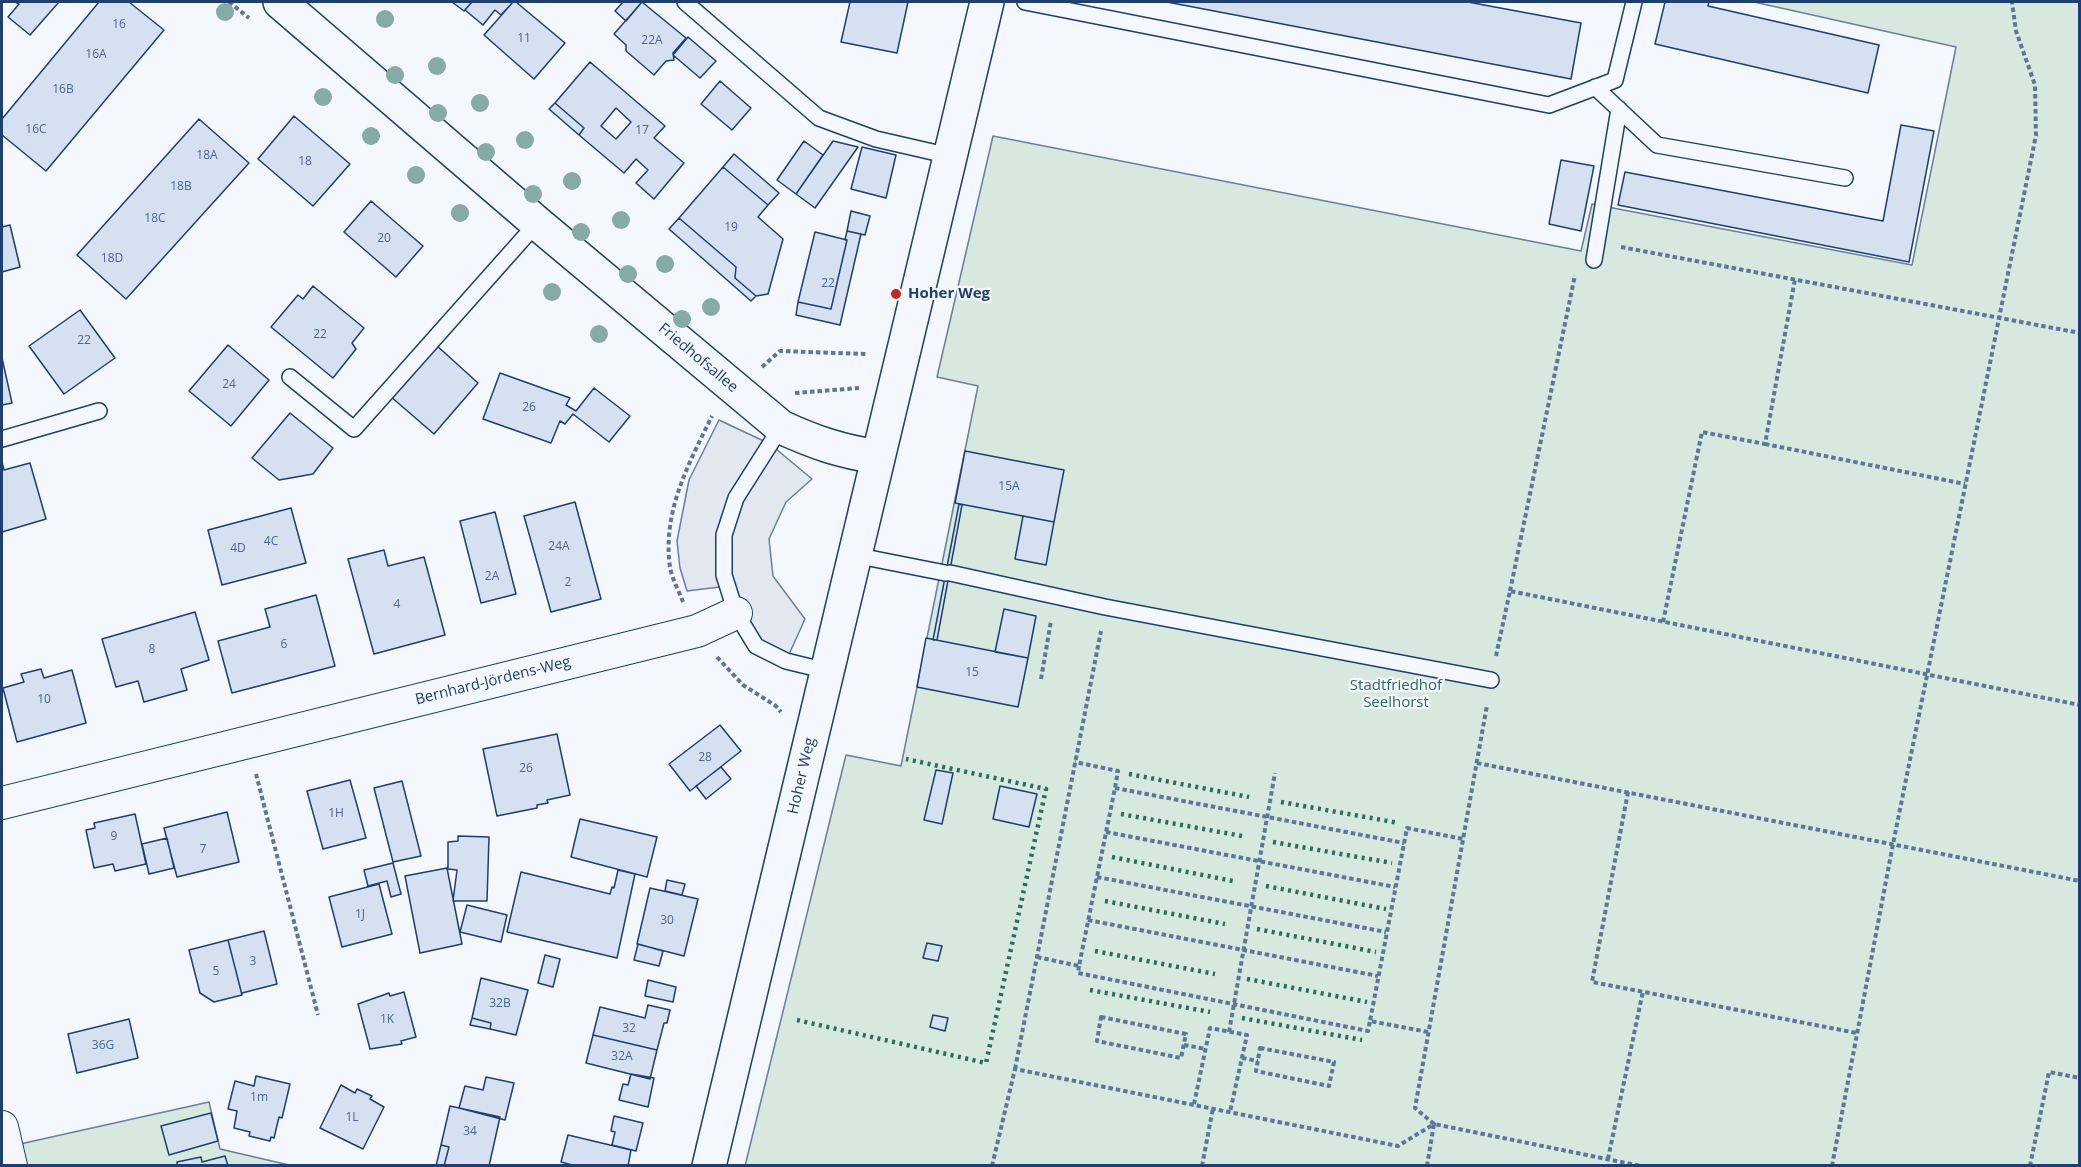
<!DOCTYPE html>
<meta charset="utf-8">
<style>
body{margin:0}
#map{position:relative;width:2081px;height:1167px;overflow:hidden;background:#f4f7fb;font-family:"Open Sans",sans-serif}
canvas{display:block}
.frame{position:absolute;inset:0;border:3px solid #1d3f73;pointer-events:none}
</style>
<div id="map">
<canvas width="2081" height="1167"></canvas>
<div class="frame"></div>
</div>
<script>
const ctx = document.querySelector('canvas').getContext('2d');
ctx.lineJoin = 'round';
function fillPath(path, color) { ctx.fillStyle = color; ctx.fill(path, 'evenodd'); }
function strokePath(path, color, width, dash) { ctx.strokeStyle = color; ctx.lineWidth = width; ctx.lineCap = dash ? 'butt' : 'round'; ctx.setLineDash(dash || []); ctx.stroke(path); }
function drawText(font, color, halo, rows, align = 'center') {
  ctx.font = font + ' "Open Sans",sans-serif'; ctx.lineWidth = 4.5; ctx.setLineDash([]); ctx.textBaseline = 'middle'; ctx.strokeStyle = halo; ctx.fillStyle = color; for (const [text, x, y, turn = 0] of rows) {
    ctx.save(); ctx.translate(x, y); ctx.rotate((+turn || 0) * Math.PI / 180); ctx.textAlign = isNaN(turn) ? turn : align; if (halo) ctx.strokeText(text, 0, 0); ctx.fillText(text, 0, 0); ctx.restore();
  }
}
const green = new Path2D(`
 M1754,2H2079V1165L745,1166L846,755L901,766L978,386L937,377L993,136L1581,251L1592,204L1912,265L1956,47Z
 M209,1102L220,1149L289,1165H2V1148Z`);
fillPath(green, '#d7e8df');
strokePath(green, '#687fa3', 1.5);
const parking = new Path2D(`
 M719,420L770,444L812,479L786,502L769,539L773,576L805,619L786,661L756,646L728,586L687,591L680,568L677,541L689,480Z`);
fillPath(parking, '#e3e8f0');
strokePath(parking, '#687fa3', 1.5);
const building = new Path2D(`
 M15,2H59L30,35L8,17L19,4Z
 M99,2H129L164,30L46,171L2,135V119Z
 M452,2H472L464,11Z
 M472,2H513L501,15L495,10L483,25L465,10Z
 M513,2H516L565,43L534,79L484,35Z
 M623,2H642L626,21L615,11Z
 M642,2L686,38L673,53L674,60L666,61L654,75L626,51V45L614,34Z
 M850,2H908L897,53L841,42Z
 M1167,2H1468L1581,23L1571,79Z
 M1665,2H1709L1708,6L1879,45L1868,93L1655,44Z
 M688,37L716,61L700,78L673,55Z
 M590,62L665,126L654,138L684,163L654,199L636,183L648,170L636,159L624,173L579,135L584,128L555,103ZM616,108L631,122L616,139L601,126Z
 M720,81L751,108L732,130L701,104Z
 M555,103L584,128L579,135L549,109Z
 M294,116L350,164L313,206L258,159Z
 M199,119L249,163L126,299L77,255Z
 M1901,125L1934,131L1909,262L1618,205L1625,172L1883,221Z
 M804,141L823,155L796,194L777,180Z
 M833,141L858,147L815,208L796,194Z
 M862,147L896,155L886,198L851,189Z
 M734,154L779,193L768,205L723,167Z
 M1561,160L1594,166L1581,231L1549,224Z
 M723,167L768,205L758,217L783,239L768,294L756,296L735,278L736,267L679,218Z
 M371,201L423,246L396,277L344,232Z
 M851,211L870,216L865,235L847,231Z
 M679,218L736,267L735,278L756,296L751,301L669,229Z
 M10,225L20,267L2,272V227Z
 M847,231L861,234L840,325L796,315L798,302L831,309L847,240H845Z
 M815,232L847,240L831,309L798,302Z
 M313,286L364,328L352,343L356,349L333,378L271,327L298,295L303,299Z
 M80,310L115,358L64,394L29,346Z
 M435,344L478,383L434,434L390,396Z
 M228,345L269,380L231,426L189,391Z
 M2,358L12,403L2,405Z
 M500,373L570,398L566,405L576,411L594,388L630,416L609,442L573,414L565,424L560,421L551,443L483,419Z
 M290,413L333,448L313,474L279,480L252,458Z
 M965,451L1064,470L1054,522L955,503Z
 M2,462L4,470L30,463L46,519L2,532Z
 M575,502L601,599L551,612L524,516Z
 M959,504L962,505L937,640H933Z
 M291,508L306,563L222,585L208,530Z
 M495,512L516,594L481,603L460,521Z
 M1023,516L1054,522L1046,565L1015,559Z
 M384,550L388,566L424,557L445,635L374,654L348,559Z
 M316,595L335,666L232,693L218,641L270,627L265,609Z
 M1004,609L1036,616L1028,658L995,652Z
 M195,612L209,660L181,669L187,690L144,702L138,681L116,687L102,639Z
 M926,638L1028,658L1018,707L917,687Z
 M41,669L44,678L72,670L86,723L17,742L3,688L24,682L21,674Z
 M720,725L741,751L690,791L669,764Z
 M557,734L570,795L547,800L548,803L537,805V808L497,816L483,749Z
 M721,767L731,779L706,799L696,786Z
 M936,770L953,773L942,824L924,820Z
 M350,780L366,838L323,849L307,791Z
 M402,781L421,856L393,862L374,788Z
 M1000,786L1037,794L1029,827L993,819Z
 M227,812L239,862L177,877L164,828Z
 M135,814L146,864L115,871L113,864L94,868L86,830L95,828L94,823Z
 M580,819L657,837L647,877L571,857Z
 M458,836L489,837L487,901H453L457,870L448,869V842L458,841Z
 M167,838L174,868L149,874L142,844Z
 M393,863L401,894L391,897L387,881L368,886L364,870Z
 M447,868L462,944L420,953L405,876Z
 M618,870L635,874L617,958L507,932L521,872L610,894L612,887L614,888Z
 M667,880L685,884L682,895L665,891Z
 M379,884L392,934L342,947L329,897Z
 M650,888L698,899L684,956L637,944Z
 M467,905L507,915L501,942L460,932Z
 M264,931L277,984L242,993V995L228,940Z
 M228,940L242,995L214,1002L200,993L189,950Z
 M927,943L942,946L938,961L923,958Z
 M638,944L663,951L659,966L634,960Z
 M545,955L560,959L553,987L538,983Z
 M481,978L528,990L516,1035L490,1029L491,1023L472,1018Z
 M648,980L676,987L673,1002L645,996Z
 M404,992L416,1037L401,1041L402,1044L370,1049L358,1004L389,993L390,996Z
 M648,1005L670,1010L667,1023H664L657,1050L593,1035L600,1007L645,1018Z
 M933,1015L948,1018L945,1031L930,1027Z
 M472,1018L491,1023L490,1029L470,1025Z
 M129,1019L138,1058L77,1073L68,1034Z
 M593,1035L657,1050L650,1079L586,1063Z
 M631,1074L654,1078L648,1107L619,1100L623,1084L628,1085Z
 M256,1076L290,1084L282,1118L279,1117L274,1138L271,1137L270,1141L249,1136L250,1132L234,1128L237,1111L228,1109L235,1081L254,1086Z
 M486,1077L514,1083L505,1120L459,1108L465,1086L483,1090Z
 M341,1085L355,1093L357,1089L372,1096L370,1099L384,1107L363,1149L320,1128Z
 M450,1106L500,1117L489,1166H444L449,1147L441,1145Z
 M211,1113L218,1141L169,1155L161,1126Z
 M614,1116L643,1123L636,1151L612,1145L615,1132L611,1131Z
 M568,1135L631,1150L628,1166H576L561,1162Z
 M441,1145L449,1147L444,1166H436Z
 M225,1156L228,1166H177V1162L201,1157L202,1162Z`);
fillPath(building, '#d5e0f0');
strokePath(building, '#1d3f73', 1.5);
const service = new Path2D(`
 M685,2L819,118L876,139L950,156
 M1025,2L1549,105L1615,80L1634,2
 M1595,87L1657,145L1845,178
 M1594,260L1619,109
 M290,377L354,429L537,223
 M781,427L736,498L724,535V575L736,613L756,646L786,661L827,671
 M2,439L99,411
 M854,555L945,573
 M950,573L1105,607L1491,680`);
const minor = new Path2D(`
 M2,803L697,631L736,613
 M2,1127L11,1166`);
const tertiary = new Path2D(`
 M280,2L537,223L781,427C816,443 840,451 878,457
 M709,1166L987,2`);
strokePath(service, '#1d3f73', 18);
strokePath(minor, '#1d3f73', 34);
strokePath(tertiary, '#1d3f73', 36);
strokePath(new Path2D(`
 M229,2L249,18
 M1621,247L2080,333
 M762,367L780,351L867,354
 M795,393L859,388
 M1765,444L1965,484
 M1510,591L1575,275
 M683,602C679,591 672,579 670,567C662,512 689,463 712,416
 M1663,622L1702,432L1765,444L1795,279
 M1496,656L1510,591L2080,705
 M717,657L743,685L776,706L781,712
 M1041,679L1051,621
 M1477,763L2080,881
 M256,774L318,1015
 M1115,788L1404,843
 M1628,792L1592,982L1857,1033
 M1106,832L1395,887
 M1097,877L1386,932
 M1088,920L1378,976
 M1037,957L1079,966L1115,788L1118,771L1075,762
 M1079,966L1078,973L1368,1031L1370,1021
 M1101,1017L1186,1034L1181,1058L1097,1041Z
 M1229,1032L1275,773
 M1428,1032L1370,1021L1407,828L1463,839
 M1184,1045L1206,1049
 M1260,1048L1334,1062L1329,1086L1256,1071Z
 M1242,1058L1258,1061
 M1015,1069L1101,631
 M1194,1104L1210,1028L1247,1035L1230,1112
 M1608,1159L1643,991
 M992,1166L1015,1069L1398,1146L1434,1124L1415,1108L1487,705
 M1202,1166L1213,1108
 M1427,1166L1434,1124L1641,1166
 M1832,1166L1893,844L2036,135L2035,85L2016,31L2012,2
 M2030,1166L2049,1072L2080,1078`), '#5e769c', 4, [4.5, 3]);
strokePath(service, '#f4f7fb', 15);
strokePath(minor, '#f4f7fb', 32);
strokePath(tertiary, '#f4f7fb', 33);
strokePath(new Path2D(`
 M1129,774L1249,797
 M1281,802L1399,823
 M1121,814L1242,836
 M1273,842L1392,863
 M1112,857L1233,881
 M1266,886L1386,909
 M1105,901L1225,924
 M1257,929L1376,952
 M1095,951L1215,974
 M1247,979L1367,1002
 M1090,990L1210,1012
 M1242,1018L1362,1040
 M797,1020L986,1063L1046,789L906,759`), '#2c6c60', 4.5, [3, 4.5]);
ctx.fillStyle = '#86aba6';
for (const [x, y] of [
 [225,12],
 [385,19],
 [437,66],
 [395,75],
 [323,97],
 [480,103],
 [438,113],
 [371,136],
 [525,140],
 [486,152],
 [416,175],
 [572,181],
 [533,194],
 [460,213],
 [621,220],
 [581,232],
 [665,264],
 [628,274],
 [552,292],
 [711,307],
 [682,319],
 [599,334]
]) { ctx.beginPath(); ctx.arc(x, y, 9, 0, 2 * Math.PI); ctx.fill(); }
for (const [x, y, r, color] of [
 [896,294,6,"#c62828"]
]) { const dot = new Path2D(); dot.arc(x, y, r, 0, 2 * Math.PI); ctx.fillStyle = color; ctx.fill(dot); strokePath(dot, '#f4f7fb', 2); }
drawText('12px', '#4b6792', null, [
 ["16",119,25],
 ["11",524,39],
 ["22A",652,41],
 ["16A",96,55],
 ["16B",63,90],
 ["16C",36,130],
 ["17",642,131],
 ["18A",207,156],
 ["18",305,162],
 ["18B",181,187],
 ["18C",155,219],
 ["19",731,228],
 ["20",384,239],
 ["18D",112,259],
 ["22",828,284],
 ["22",320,335],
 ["22",84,341],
 ["24",229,385],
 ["26",529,408],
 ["15A",1009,487],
 ["4C",271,542],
 ["24A",559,547],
 ["4D",238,549],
 ["2A",492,577],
 ["2",568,583],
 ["4",397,605],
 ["6",284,645],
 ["8",152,650],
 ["15",972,673],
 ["10",44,700],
 ["28",705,758],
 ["26",526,769],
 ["1H",336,814],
 ["9",114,837],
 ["7",203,850],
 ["1J",360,915],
 ["30",667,921],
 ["3",253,962],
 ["5",216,972],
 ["32B",500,1004],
 ["1K",387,1020],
 ["32",629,1029],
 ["36G",103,1046],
 ["32A",622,1057],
 ["1m",259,1098],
 ["1L",352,1118],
 ["34",470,1132]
]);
drawText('bold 15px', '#1d3f73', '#f4f7fb', [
 ["Hoher Weg",908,294]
], 'left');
drawText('15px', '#1d3f73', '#f4f7fb', [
 ["Friedhofsallee",698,358,40],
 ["Bernhard-Jördens-Weg",493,681,-14],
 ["Hoher Weg",802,776,-77]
]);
drawText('15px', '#2c6c60', '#f4f7fb', [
 ["Stadtfriedhof",1396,686],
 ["Seelhorst",1396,703]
]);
</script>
